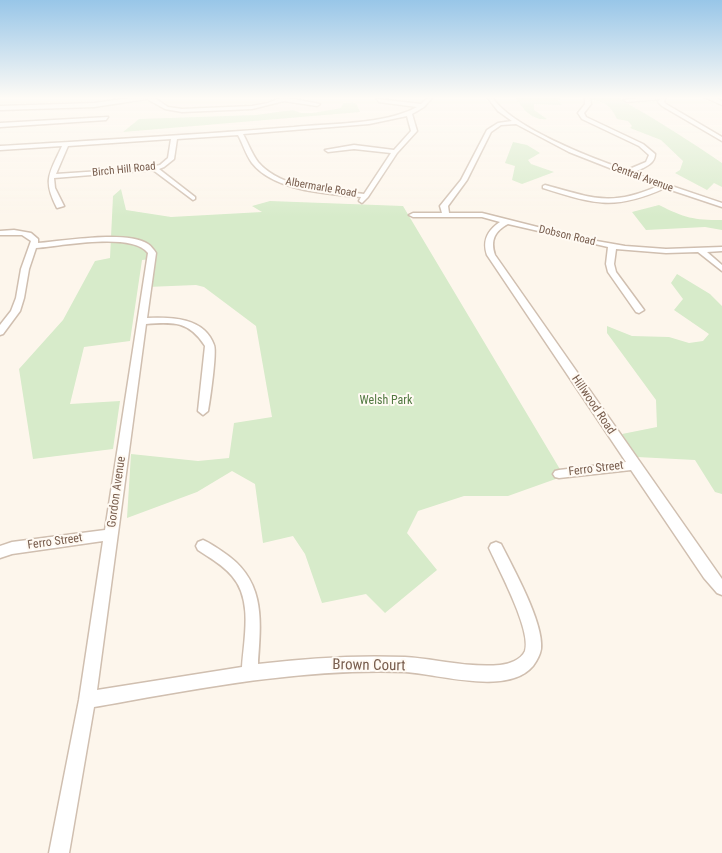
<!DOCTYPE html>
<style>
body{margin:0}
canvas{display:block;background:#fdf6ec}
</style>
<canvas width="722" height="853"></canvas>
<script>
const ctx = document.querySelector('canvas').getContext('2d');
ctx.lineJoin = 'round';
function fillPath(path, color) { ctx.fillStyle = color; ctx.fill(path, 'evenodd'); }
function strokePath(path, color, width, dash) { ctx.strokeStyle = color; ctx.lineWidth = width; ctx.lineCap = dash ? 'butt' : 'round'; ctx.setLineDash(dash || []); ctx.stroke(path); }
function drawText(font, color, halo, rows, align = 'center') {
  ctx.font = font + ' "Roboto Condensed",sans-serif'; ctx.lineWidth = 4; ctx.setLineDash([]); ctx.textBaseline = 'middle'; ctx.strokeStyle = halo; ctx.fillStyle = color; for (const [text, x, y, turn = 0] of rows) {
    ctx.save(); ctx.translate(x, y); ctx.rotate((+turn || 0) * Math.PI / 180); ctx.textAlign = isNaN(turn) ? turn : align; if (halo) ctx.strokeText(text, 0, 0); ctx.fillText(text, 0, 0); ctx.restore();
  }
}
fillPath(new Path2D(`
 M515,97H563L558,100L562,105L534,104V110L547,119C532,121 523,109 515,97Z
 M579,97H620L623,101C657,120 690,141 722,163V187L714,183L707,190L675,173L680,170L683,161L661,140L630,128L632,126L628,121L617,119C608,99 598,102 579,97Z
 M353,102L357,105L360,112L123,132L139,119L256,115L293,110L301,113H313L341,108L343,103Z
 M513,142L527,145L540,153L528,160L531,164L554,172L522,184L512,180L515,166L505,163Z
 M121,189L126,210L171,217L262,212L252,206L270,201L403,206L564,476L508,496H464L418,511L407,533L437,570L385,613L366,594L322,603L305,554L293,536L263,543L255,484L232,471L197,492L127,518L131,454L198,461L229,458L234,423L272,417L256,326L204,287L196,285L147,287L150,259L142,260L130,341L84,347L70,404L120,401L113,449L33,459L19,369L63,320L95,261L110,258L113,196Z
 M659,205C685,218 693,220 722,220V230L705,227L646,230L632,212Z
 M677,274L710,294L722,306V494L715,492L695,460L637,457L622,434L657,427L656,400L607,333V326L632,336L669,337L689,343L703,341L709,334L674,310L683,299L671,283Z`), '#d7ebca');
const minor = new Path2D(`
 M138,97H153L168,107L182,109L252,106L268,103L283,97L320,104L317,106L284,101L252,109L182,112L165,109L147,99L94,107L0,110V106L94,103Z
 M428,97H433L424,107L412,114L417,131L397,153L368,197L362,203L359,201L361,197C328,194 274,191 252,163C246,155 243,144 238,135L177,139L174,159L164,167L159,169L195,197V199L193,200L153,170L54,178L55,188L64,206L57,208C42,179 50,173 62,146L0,150V146C98,140 196,135 294,127C332,123 384,125 417,107L379,102L377,99L421,104ZM407,116L411,131L394,150L354,145L325,150L328,152L354,149L391,153L364,194C330,190 282,190 258,162C252,154 248,143 243,134L369,124ZM171,139L168,158L160,165L146,168L56,174L68,146Z
 M487,97H492C511,127 593,159 627,170L646,162L649,155L639,146L582,119L578,113L585,104V97H590L591,104L584,113L586,117L643,144L655,154C655,165 642,168 633,173L722,203V207L665,188C614,211 594,204 543,188V186L545,185C593,198 610,207 658,186L625,174L569,152L516,124L501,125L491,132L467,180L448,206L449,213H482L585,239L625,246L666,249L722,247V251L707,252L722,265V271L698,252L666,253L616,249L614,264L616,272L644,310L639,313L636,312L608,272L606,264L608,247L508,224C495,231 490,240 495,255L722,579V595L717,593L704,578L631,470L559,478L555,477L553,474L555,471L559,470L626,462L487,255C482,240 488,230 500,222L482,217H413L409,215L413,213H442L440,206L461,180L487,130L498,123L512,121L498,111Z
 M642,97H666L664,102L666,104L722,137V141L662,106L658,102L660,99L627,102L624,100Z
 M108,117L106,120L0,127V123Z
 M14,230L31,233L38,239V243C64,241 127,230 148,244C151,246 154,250 156,253L147,318C171,317 204,317 214,345C217,352 210,400 208,411L203,415L198,411L205,346C189,321 174,322 146,324L97,690L242,667C244,638 253,600 232,576C223,565 210,558 198,550L196,546L198,542L203,540C210,543 217,548 223,552C266,580 261,620 258,664C307,658 356,655 405,657C437,659 468,668 500,665C509,664 521,660 525,651C532,631 498,568 489,548L491,544L496,542L501,544C513,568 544,623 541,649C540,655 536,662 533,666C508,696 438,674 405,672C299,668 197,689 94,707L69,853H49L79,700L103,541L12,554L0,558V546L12,542L105,530L148,253C132,232 62,246 36,248L29,269L24,298L20,311L3,334L0,335V325L11,311L16,298L21,269L31,241L22,235H0V231Z`);
const tertiary = new Path2D(`
 M704,97H714L722,101V105Z`);
strokePath(minor, '#d0bfb0', 3);
strokePath(tertiary, '#d0bfb0', 3);
fillPath(minor, '#fff');
fillPath(tertiary, '#fff');
const sky = ctx.createLinearGradient(0, 0, 0, 217);
sky.addColorStop(0, '#98c6e8');
sky.addColorStop(0.45, '#fefbf6');
sky.addColorStop(1, '#fefbf600');
ctx.fillStyle = sky;
ctx.fillRect(0, 0, 722, 217);
drawText('11px', '#795e4e', '#fffaf3', [
 ["Birch Hill Road",124,170,-6],
 ["Central Avenue",642,178,20],
 ["Albermarle Road",321,188,10],
 ["Dobson Road",567,236,13]
]);
drawText('12px', '#527942', '#fffaf3', [
 ["Welsh Park",386,401]
]);
drawText('12px', '#795e4e', '#fffaf3', [
 ["Hillwood Road",593,405,56],
 ["Ferro Street",596,469,-7],
 ["Gordon Avenue",117,492,-82],
 ["Ferro Street",55,542,-8]
]);
drawText('15px', '#795e4e', '#fffaf3', [
 ["Brown Court",369,666,1]
]);
</script>
